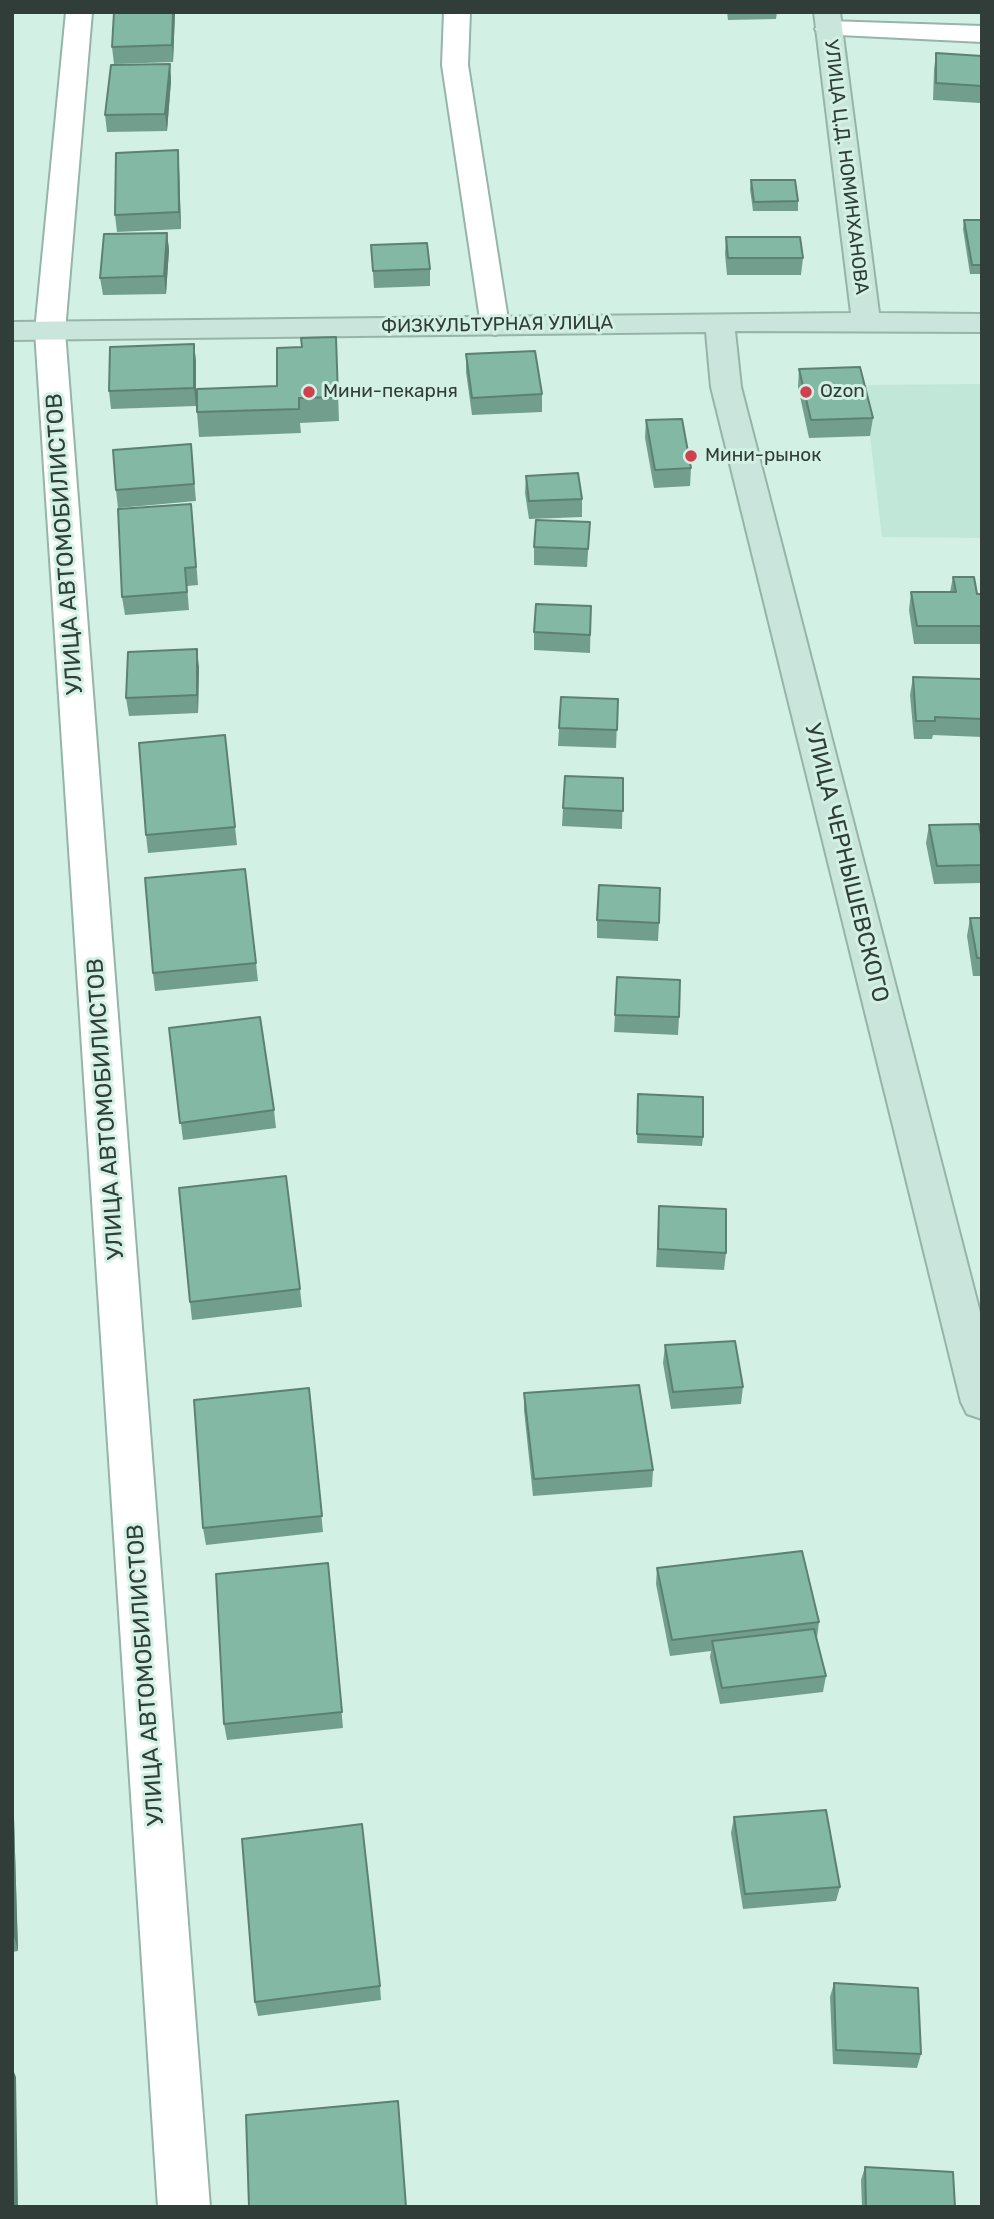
<!DOCTYPE html>
<meta charset="utf-8">
<style>
body{margin:0}
#map{position:relative;width:994px;height:2219px;overflow:hidden;background:#d2f1e4;font-family:Rubik,sans-serif}
canvas{display:block}
.frame{position:absolute;inset:0;border:14px solid #313d38;pointer-events:none}
</style>
<div id="map">
<canvas width="994" height="2219"></canvas>
<div class="frame"></div>
</div>
<script>
const ctx = document.querySelector('canvas').getContext('2d');
ctx.lineJoin = 'round';
function fillPath(path, color) { ctx.fillStyle = color; ctx.fill(path, 'evenodd'); }
function strokePath(path, color, width, dash) { ctx.strokeStyle = color; ctx.lineWidth = width; ctx.lineCap = dash ? 'butt' : 'round'; ctx.setLineDash(dash || []); ctx.stroke(path); }
function drawText(font, color, halo, rows, align = 'center') {
  ctx.font = font + ' Rubik,sans-serif'; ctx.lineWidth = 6; ctx.setLineDash([]); ctx.textBaseline = 'middle'; ctx.strokeStyle = halo; ctx.fillStyle = color; for (const [text, x, y, turn = 0] of rows) {
    ctx.save(); ctx.translate(x, y); ctx.rotate((+turn || 0) * Math.PI / 180); ctx.textAlign = isNaN(turn) ? turn : align; if (halo) ctx.strokeText(text, 0, 0); ctx.fillText(text, 0, 0); ctx.restore();
  }
}
fillPath(new Path2D(`
 M982,384V538L882,537L870,436L858,385Z`), '#c0e7d7');
const street = new Path2D(`
 M66,12H92L65,331L210,2207H158L35,331Z
 M444,12H470L468,65L509,326L505,332L495,335L485,332L481,326L442,65Z
 M828,21L982,26V42L819,34L815,29L819,24Z`);
const secondary = new Path2D(`
 M814,12H840L879,313L982,314V332L735,331L741,387L982,1320V1419L967,1414L961,1402L711,387L706,332L12,340V322L851,313Z`);
strokePath(street, '#96b4a8', 4);
strokePath(secondary, '#96b4a8', 4);
fillPath(street, '#fff');
fillPath(secondary, '#cae5dc');
fillPath(new Path2D(`
 M114,12H175L173,62L114,64L112,47Z
 M727,12H777L776,19L728,20Z
 M936,53L982,56V90L980,103L933,100L934,70Z
 M170,64L171,81L167,131L107,132L105,115Z
 M179,167L181,229L117,232L115,215Z
 M751,180L798,201V211H753L750,189Z
 M964,220H982V274H970L963,229Z
 M167,233L169,250L166,294L103,295L100,278Z
 M726,237L803,258L801,275H727L725,254Z
 M371,245L430,269V286L374,288Z
 M336,337L339,421L300,423L301,433L199,437L197,412L277,386L302,347Z
 M194,344L196,362V406L111,409L109,391Z
 M466,354L542,394V412L472,415L466,372Z
 M799,369L873,418L870,436L809,438L798,387Z
 M646,420L691,468L690,486L654,488L645,438Z
 M191,444L196,501L118,508L116,490Z
 M526,476L582,499V517L529,519L525,493Z
 M193,522L198,585L187,586L189,610L125,615L122,597Z
 M590,522L587,567L534,565V547Z
 M953,577L977,594H982V644H914L909,610L911,592H950Z
 M591,606L590,653L534,650V632Z
 M199,667L198,713L129,716L126,698Z
 M913,677L982,679V737L933,735L932,739H914L910,695Z
 M618,699L616,748L558,746L559,728Z
 M225,735L237,845L148,853L146,835Z
 M623,778L622,829L562,826L563,808Z
 M929,825L982,865V883L934,884L926,843Z
 M970,918H982V976H973L967,936Z
 M597,920L659,923L658,941L597,938Z
 M256,963L258,981L155,991L153,973Z
 M617,977L679,1017L678,1035L614,1032Z
 M169,1028L274,1110L276,1128L183,1140Z
 M638,1094L703,1137L702,1146L637,1143Z
 M659,1206L726,1253L724,1270L656,1267Z
 M300,1289L302,1307L192,1320L190,1302Z
 M665,1345L743,1387L741,1404L671,1409L663,1363Z
 M309,1388L323,1532L206,1545L203,1528Z
 M524,1393L653,1470L652,1487L533,1496L524,1410Z
 M328,1563L343,1728L227,1740L224,1724Z
 M657,1568L819,1622L817,1638L826,1676L823,1692L720,1704L710,1657L711,1651L670,1656L656,1584Z
 M12,1752L18,1951L12,1952Z
 M734,1817L840,1887L836,1901L743,1909L731,1833Z
 M834,1983L921,2054L917,2068L833,2064L830,1997Z
 M380,1986L381,2000L258,2016L255,2002Z
 M865,2167L955,2207H862L861,2180Z`), '#719e8d');
fillPath(new Path2D(`
 M173,12L175,13L173,62L172,45Z
 M170,64L171,81L167,131L165,114Z
 M178,150L179,167L181,229L179,212Z
 M167,233L169,250L166,294L164,276Z
 M194,344L196,362V406L194,388Z
 M197,649L199,667L198,713L197,695Z
 M12,1752L18,1951L14,1936L12,1879Z
 M12,2067L16,2077L18,2207H14Z`), '#5c8173');
const building = new Path2D(`
 M114,12H173L172,45L112,47Z
 M936,53L982,56V86L936,83Z
 M170,64L165,114L105,115L111,65Z
 M178,150L179,212L115,215L116,153Z
 M751,180H795L798,201L754,202Z
 M964,220H982V265H972Z
 M167,233L164,276L100,278L104,234Z
 M726,237H800L803,258H728Z
 M427,243L430,269L373,271L371,245Z
 M336,337L338,397L299,398V409L197,412V389L277,386V348L302,347L301,338Z
 M194,344V388L109,391L110,347Z
 M535,351L542,394L472,398L466,354Z
 M860,367L873,418L811,420L799,369Z
 M682,419L691,468L655,470L646,420Z
 M191,444L194,484L116,490L113,450Z
 M578,473L582,499L529,501L526,476Z
 M191,504L196,567L185,568L187,592L122,597L118,509Z
 M536,520L590,522L588,549L534,547Z
 M953,577H974L977,594H982V626H917L911,592H956Z
 M536,604L591,606L590,635L534,632Z
 M197,649V695L126,698L128,652Z
 M913,677L982,679V719L935,717V721H916Z
 M561,697L618,699L617,730L559,728Z
 M225,735L235,827L146,835L139,743Z
 M565,776L623,778V811L563,808Z
 M979,824L982,840V865L937,866L929,825Z
 M245,869L256,963L153,973L145,878Z
 M599,885L660,888L659,923L597,920Z
 M970,918H982V958H977Z
 M617,977L680,980L679,1017L615,1015Z
 M260,1017L274,1110L180,1123L169,1028Z
 M638,1094L703,1097V1137L637,1134Z
 M286,1176L300,1289L190,1302L179,1188Z
 M659,1206L726,1209V1253L658,1249Z
 M735,1341L743,1387L673,1392L665,1345Z
 M639,1385L653,1470L534,1479L524,1393Z
 M309,1388L322,1516L203,1528L194,1400Z
 M802,1551L819,1622L672,1640L657,1568Z
 M328,1563L342,1712L224,1724L216,1574Z
 M814,1629L826,1676L722,1688L712,1641Z
 M826,1810L840,1887L745,1894L734,1817Z
 M362,1824L380,1986L255,2002L242,1839Z
 M12,1879L14,1936L12,1937Z
 M834,1983L918,1988L921,2054L836,2050Z
 M398,2101L406,2207H249L246,2115Z
 M12,2129L14,2207H12Z
 M865,2167L953,2172L955,2207H866Z`);
fillPath(building, '#83b8a4');
strokePath(building, '#5c8173', 2);
for (const [x, y, r, color] of [
 [309,392,7,"#d0404f"],
 [806,392,7,"#d0404f"],
 [691,456,7,"#d0404f"]
]) { const dot = new Path2D(); dot.arc(x, y, r, 0, 2 * Math.PI); ctx.fillStyle = color; ctx.fill(dot); strokePath(dot, '#d2f1e4', 2.5); }
drawText('19px', '#313d38', '#d2f1e4', [
 ["УЛИЦА Ц.Д. НОМИНХАНОВА",846,167,83],
 ["ФИЗКУЛЬТУРНАЯ УЛИЦА",497,325,-1]
]);
drawText('19px', '#313d38', '#d2f1e4', [
 ["Мини-пекарня",323,392],
 ["Ozon",820,392],
 ["Мини-рынок",705,456]
], 'left');
drawText('23px', '#313d38', '#d2f1e4', [
 ["УЛИЦА АВТОМОБИЛИСТОВ",65,544,-94],
 ["УЛИЦА ЧЕРНЫШЕВСКОГО",846,863,76],
 ["УЛИЦА АВТОМОБИЛИСТОВ",106,1109,-94],
 ["УЛИЦА АВТОМОБИЛИСТОВ",146,1675,-94]
]);
</script>
